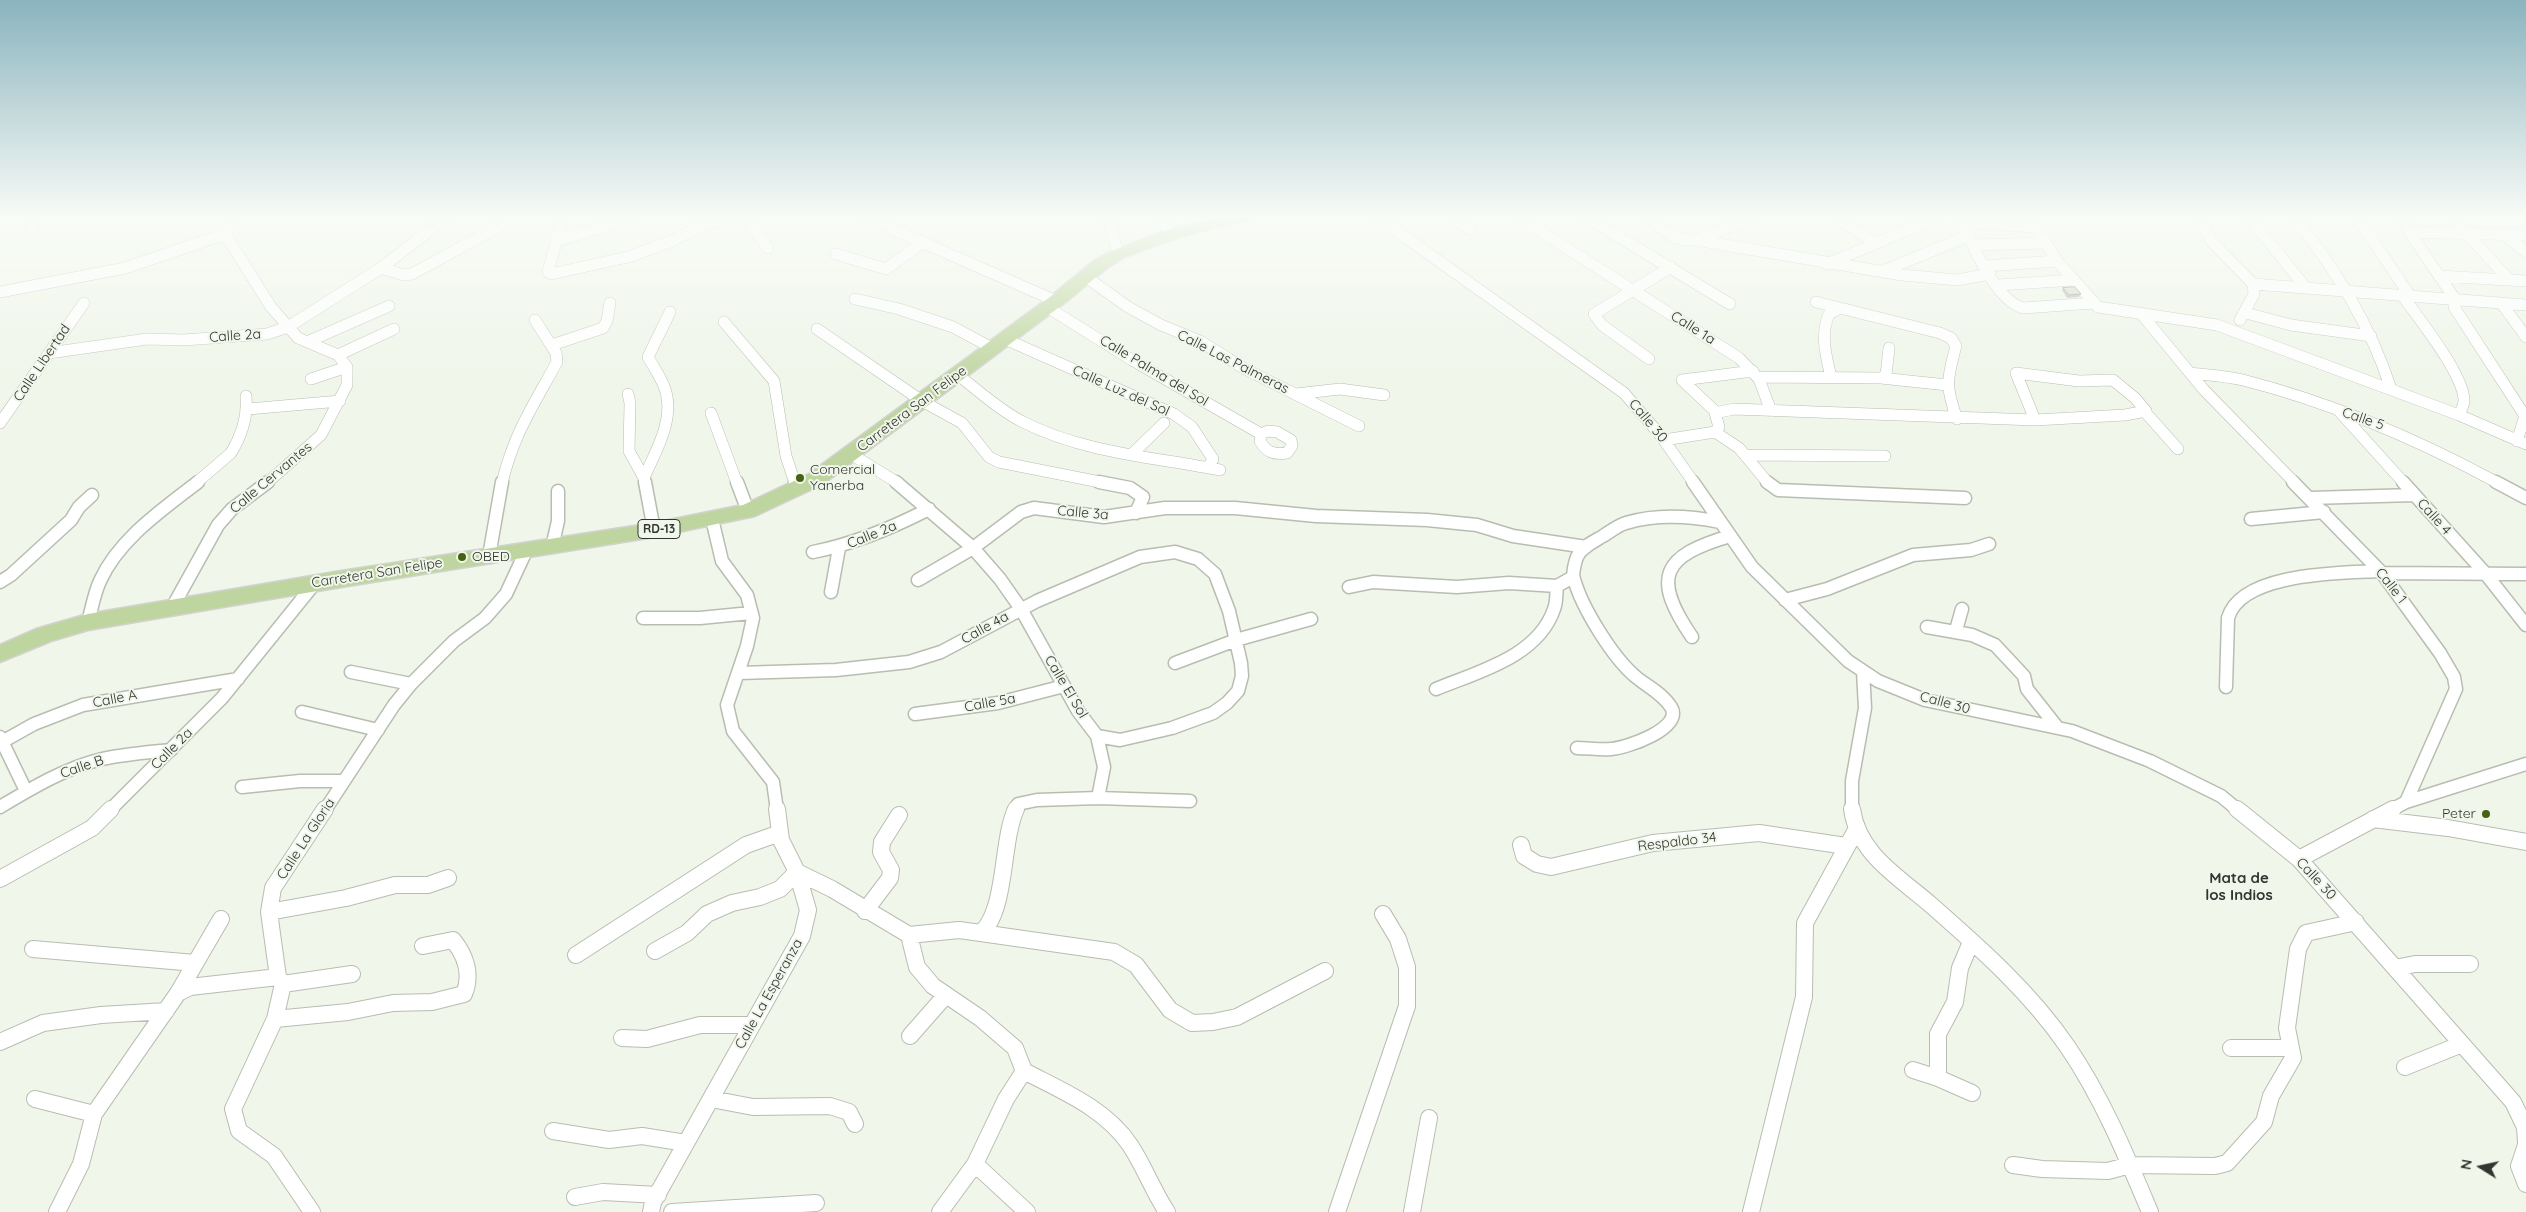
<!DOCTYPE html>
<style>
body{margin:0}
#map{position:relative;width:2526px;height:1212px;overflow:hidden;background:#f0f6ea;font-family:Quicksand,sans-serif}
canvas{display:block}
.north{position:absolute;left:2456px;top:1142px;width:50px;height:50px;-webkit-text-stroke:4px #f0f6ea;paint-order:stroke;rotate:280deg;font-size:14px;font-weight:700;line-height:20px;text-align:center;color:#323530}
.north::after{content:'';display:block;margin:auto;width:18px;height:22px;background:#323530;clip-path:polygon(50% 0,100% 100%,50% 72%,0 100%)}
</style>
<div id="map">
<canvas width="2526" height="1212"></canvas>
<div class="north">N</div>
</div>
<script>
const ctx = document.querySelector('canvas').getContext('2d');
ctx.lineJoin = 'round';
function strokePath(path, color, width, dash) { ctx.strokeStyle = color; ctx.lineWidth = width; ctx.lineCap = dash ? 'butt' : 'round'; ctx.setLineDash(dash || []); ctx.stroke(path); }
function fillPath(path, color) { ctx.fillStyle = color; ctx.fill(path, 'evenodd'); }
function drawText(font, color, halo, rows, align = 'center') {
  ctx.font = font + ' Quicksand,sans-serif'; ctx.lineWidth = 4; ctx.setLineDash([]); ctx.textBaseline = 'middle'; ctx.strokeStyle = halo; ctx.fillStyle = color; for (const [text, x, y, turn = 0] of rows) {
    ctx.save(); ctx.translate(x, y); ctx.rotate((+turn || 0) * Math.PI / 180); ctx.textAlign = isNaN(turn) ? turn : align; if (halo) ctx.strokeText(text, 0, 0); ctx.fillText(text, 0, 0); ctx.restore();
  }
}
const minorFar2 = new Path2D(`
 M233,217L225,234L271,307L298,338L338,355L347,367V385L321,435L267,483
 M563,217L548,272L551,274L628,257L672,241L704,224L735,217
 M746,217L768,248
 M865,217L1056,301
 M1108,217L1118,254
 M1161,217L1171,234
 M1205,217L1211,225
 M1377,217L1624,393L1661,436L1694,483
 M1451,217L1471,230
 M1518,217L1739,358L1759,379L1771,411
 M1586,217L1730,304
 M1646,217L1677,239L1696,240L1902,275L1957,280L1990,274
 M1835,217L1875,243
 M1961,217C1970,242 1996,301 2023,308L2094,303
 M2030,217L2057,261L2098,307L2217,325L2459,415L2526,444
 M2197,217L2213,243L2253,284L2254,294L2240,320
 M2249,217L2306,288
 M2294,217C2336,270 2370,324 2391,389
 M2357,217L2410,296
 M2399,217L2457,302L2454,307L2525,416L2517,441
 M2452,217L2509,280
 M1963,222L2034,227
 M31,230L33,217
 M2410,232L2526,235
 M2506,236L2526,252
 M1696,240L1755,217
 M556,241L637,217
 M1973,245L2045,243
 M836,254L886,269L923,242
 M1827,264L1938,217
 M1985,266L2057,261
 M381,268L404,275L412,274L500,226
 M1883,271L1968,236
 M2439,276L2526,281
 M1086,277L1128,307L1161,325L1200,341L1245,369L1359,426
 M2253,284L2526,305
 M1998,285L2074,280
 M0,292L125,268L225,234
 M2402,295C2418,318 2463,373 2464,400C2464,405 2461,410 2459,415
 M855,299L899,309L953,327L992,348
 M1816,302L1940,333L1951,338L1956,346C1947,379 1945,386 1957,419
 M2502,304L2526,337
 M1047,307L1132,360L1261,434
 M2246,313L2291,325L2371,336
 M2143,316L2204,390L2295,483
 M724,322L774,381L786,456L795,483
 M817,329L922,401L962,423L989,457L999,462L1105,483
 M1005,339L1174,414L1192,427L1213,459L1208,468
 M307,342L389,306
 M552,345L603,328L607,321L610,303
 M49,353L147,339L184,340L267,334L288,327L381,268L447,217
 M338,355L394,329
 M1649,359L1602,325L1594,314L1671,267
 M2016,373L2079,381L2113,380L2135,398L2146,411L2125,415L2035,420Z
 M2190,373C2207,375 2226,376 2243,380C2333,403 2417,439 2498,483
 M958,375C979,391 999,410 1023,422C1084,453 1154,457 1220,470
 M1757,377L1881,378L1886,375L1889,348
 M1831,377C1826,356 1820,335 1829,314L1840,308
 M1881,378L1947,385
 M311,379L347,367
 M628,394L630,403L629,451L644,478
 M1296,394L1340,389L1384,395
 M248,409L340,401
 M2339,411L2404,483
 M1716,412L1682,380L1753,371
 M2145,412L2178,449
 M711,413L737,483
 M0,423L84,303
 M1268,431L1277,432L1291,440L1292,446L1287,453C1274,455 1266,452 1260,441L1261,434Z
 M1715,432L1739,448L1768,483
 M1664,440L1715,432L1719,427L1715,413L1734,409L2035,420
 M851,454L898,483
 M1131,455L1164,423
 M1747,455L1885,456
 M196,483L231,453C242,435 248,417 246,396
 M502,483C514,433 533,406 557,362L556,353L535,320
 M645,483L644,478C655,452 674,422 666,392C663,380 654,368 648,357L670,312`);
const minorFar1 = new Path2D(`
 M645,482L654,530
 M737,482L748,511
 M795,482L797,488
 M896,482L973,548L1000,579L1021,609L1078,711L1097,736L1104,767L1098,798L1037,800L1018,804L1015,810
 M1099,482L1130,488L1143,497L1136,513
 M1693,482L1752,567L1848,661L1878,681L1925,700L2072,731L2150,761L2221,796L2238,810
 M1767,482L1778,490L1965,498
 M2293,482L2382,573L2440,653L2454,677L2456,689L2406,802L2391,810
 M2403,482L2485,573L2526,625
 M2496,482L2526,498
 M2310,498L2414,495
 M712,519L722,561L747,595L753,618L747,646L727,705L733,731L773,782L777,810
 M2251,519L2324,512
 M552,547L558,521V491
 M813,552C854,544 892,528 929,509
 M489,556L502,482
 M2382,573L2526,574
 M918,580L973,548L1021,512L1034,508L1104,517L1165,508H1235L1316,516L1427,520L1477,525L1513,536L1586,547
 M0,582L11,575L71,520L79,507L92,495
 M1349,587L1373,582L1457,587L1509,583L1557,586L1573,577
 M831,592L839,548
 M1785,600L1827,589L1913,555L1971,550L1989,544
 M172,608L218,525L232,509L268,482
 M643,618H700L751,613
 M88,622C92,608 94,594 100,581C119,539 162,510 198,482
 M1927,627L1972,635L1995,645L2024,676L2027,689L2057,727
 M1956,630L1962,609
 M1692,637C1651,577 1662,556 1730,536
 M1175,663L1236,640L1311,619
 M351,672L411,684
 M739,673L836,670L909,662L941,652L1037,601L1140,557L1175,552L1198,559L1215,574L1229,611L1241,663L1242,676L1238,691L1227,703L1213,713L1172,728L1120,740L1097,736
 M2226,687L2228,618C2241,572 2342,573 2380,571
 M1436,689C1477,672 1538,657 1554,609C1557,602 1556,593 1557,586
 M302,712L378,730
 M915,714L998,703L1064,686
 M0,737L26,791
 M0,743L34,724L83,705L238,679
 M1577,748C1588,748 1600,750 1611,749C1627,748 1684,728 1671,707C1662,693 1648,687 1636,677C1613,658 1582,608 1574,579C1572,574 1575,562 1577,557C1581,547 1595,541 1603,536C1610,532 1618,525 1626,523C1656,514 1690,516 1720,522
 M242,787L300,781H344
 M1098,798L1190,801
 M2406,802L2526,764
 M0,807C32,788 65,768 102,759C124,754 148,752 171,750
 M110,810L222,698L315,583
 M325,810L394,705L411,684L454,641L485,618L506,594L526,551
 M1852,810V781L1865,708L1863,671`);
const minor = new Path2D(`
 M1852,809C1858,854 1899,877 1931,905C1980,948 2030,992 2067,1046C2102,1097 2126,1155 2150,1212
 M2237,809L2299,859L2513,1102L2525,1127L2526,1142
 M2373,819L2448,828L2526,842
 M1521,845L1524,856L1537,864L1551,867L1653,843L1759,833L1846,846
 M2299,859L2393,809
 M0,879L92,828L111,809
 M865,911L890,878L891,870L881,852L882,842L899,815
 M269,912L346,898L395,885H428L448,878
 M981,933L1114,952L1136,965L1170,1010L1192,1023L1213,1022L1237,1017L1325,971
 M909,935L959,930L981,933C1007,910 1001,841 1016,809
 M33,949L195,963
 M655,951L687,933L707,914L732,903L760,897L780,889L797,872L832,889L909,935L917,967L933,986L980,1018L1015,1048L1024,1071L1006,1099L975,1164L940,1212
 M576,955L746,845L780,833
 M2395,968L2415,964H2470
 M283,984L352,974
 M178,993L221,919
 M275,1019L348,1012L393,1003L432,1002L464,994C472,975 466,956 453,940L423,946
 M910,1036L946,995
 M622,1038L647,1039L700,1025H752
 M0,1042L43,1023L101,1015L166,1011
 M2231,1048H2291
 M2405,1067L2462,1044
 M1913,1070L1938,1078V1034L1955,1002L1960,968L1971,942
 M1024,1071C1062,1091 1105,1108 1130,1145C1144,1166 1153,1191 1167,1212
 M1938,1078L1972,1093
 M35,1099L94,1114
 M711,1099L753,1107L830,1106L849,1112L855,1124
 M553,1131L609,1140L642,1136L686,1143
 M2526,1145L2519,1166L2526,1184
 M975,1164L1027,1212
 M2013,1165L2042,1169L2108,1171L2130,1165L2215,1166L2227,1163L2264,1122L2271,1096L2293,1058L2287,1028L2298,949L2306,933L2356,922
 M575,1197L603,1192L658,1195
 M57,1212L81,1164L94,1114L178,993L190,987L278,977
 M312,1212L274,1156L239,1131L233,1109L275,1019L283,984L278,977L269,912L273,888L325,809
 M651,1212L653,1202L802,936L808,910L797,872L781,840L777,809
 M672,1212L816,1203
 M1337,1212L1407,1006V967L1398,939L1383,914
 M1412,1212L1429,1118
 M1751,1212L1804,997L1805,923L1856,830`);
const primary = new Path2D(`
 M1222,217H1250L1248,220L1176,238L1124,257L1107,268L1062,305L823,484L755,516L654,537L335,588L88,630L51,641L0,662V645L36,629L88,614L335,572L654,523L743,505L809,474L1050,297L1095,260L1112,251L1165,231Z`);
strokePath(minorFar2, '#b8bdb1', 12);
strokePath(minorFar1, '#b8bdb1', 15);
strokePath(minor, '#b8bdb1', 18);
strokePath(primary, '#d2d3d1', 3);
strokePath(minorFar2, '#fff', 11);
strokePath(minorFar1, '#fff', 12);
strokePath(minor, '#fff', 16);
fillPath(primary, '#bfd5a0');
fillPath(new Path2D(`
 M2063,288L2081,294L2079,297L2067,298L2062,290Z`), '#b7bcb1');
const building = new Path2D(`
 M2075,287L2081,294L2069,295L2063,288Z`);
fillPath(building, '#d5dbce');
strokePath(building, '#959990', 1);
const sky = ctx.createLinearGradient(0, 0, 0, 387);
sky.addColorStop(0, '#8ab4bf');
sky.addColorStop(0.56, '#f8fbf6');
sky.addColorStop(1, '#f8fbf600');
ctx.fillStyle = sky;
ctx.fillRect(0, 0, 2526, 387);
for (const [x, y, r, color] of [
 [800,478,5,"#466214"],
 [462,557,5,"#466214"],
 [2486,814,5,"#466214"]
]) { const dot = new Path2D(); dot.arc(x, y, r, 0, 2 * Math.PI); ctx.fillStyle = color; ctx.fill(dot); strokePath(dot, '#f0f6ea', 2); }
for (const [x, y, w] of [
 [659,529,42]
]) { const box = new Path2D(); box.roundRect(x - w / 2, y - 9.5, w, 19, 4); ctx.fillStyle = '#f0f6ea'; ctx.fill(box); strokePath(box, '#323530', 1); }
drawText('bold 12px', '#323530', null, [
 ["RD-13",659,529]
]);
drawText('14px', '#323530', '#f0f6ea', [
 ["Calle 1a",1693,328,32],
 ["Calle 2a",235,336,-4],
 ["Calle Las Palmeras",1233,362,27],
 ["Calle Libertad",42,363,-56],
 ["Calle Palma del Sol",1154,371,31],
 ["Calle Luz del Sol",1121,391,24],
 ["Carretera San Felipe",912,409,-37],
 ["Calle 5",2363,419,19],
 ["Calle 30",1648,421,50],
 ["Calle Cervantes",271,478,-40],
 ["Calle 3a",1083,513,5],
 ["Calle 4",2434,517,48],
 ["Calle 2a",872,535,-22],
 ["Carretera San Felipe",377,573,-9],
 ["Calle 1",2391,586,52],
 ["Calle 4a",985,628,-29],
 ["Calle El Sol",1066,687,59],
 ["Calle A",115,699,-11],
 ["Calle 5a",990,703,-10],
 ["Calle 30",1945,703,15],
 ["Calle 2a",172,749,-45],
 ["Calle B",82,767,-19],
 ["Calle La Gloria",306,839,-57],
 ["Respaldo 34",1677,842,-7],
 ["Calle 30",2316,879,47],
 ["Calle La Esperanza",769,994,-61]
]);
drawText('14px', '#323530', '#f0f6ea', [
 ["Comercial",810,470],
 ["Yanerba",810,486],
 ["OBED",472,557],
 ["Peter",2476,814,"right"]
], 'left');
drawText('bold 15px', '#323530', '#f0f6ea', [
 ["Mata de",2239,878],
 ["los Indios",2239,895]
]);
</script>
